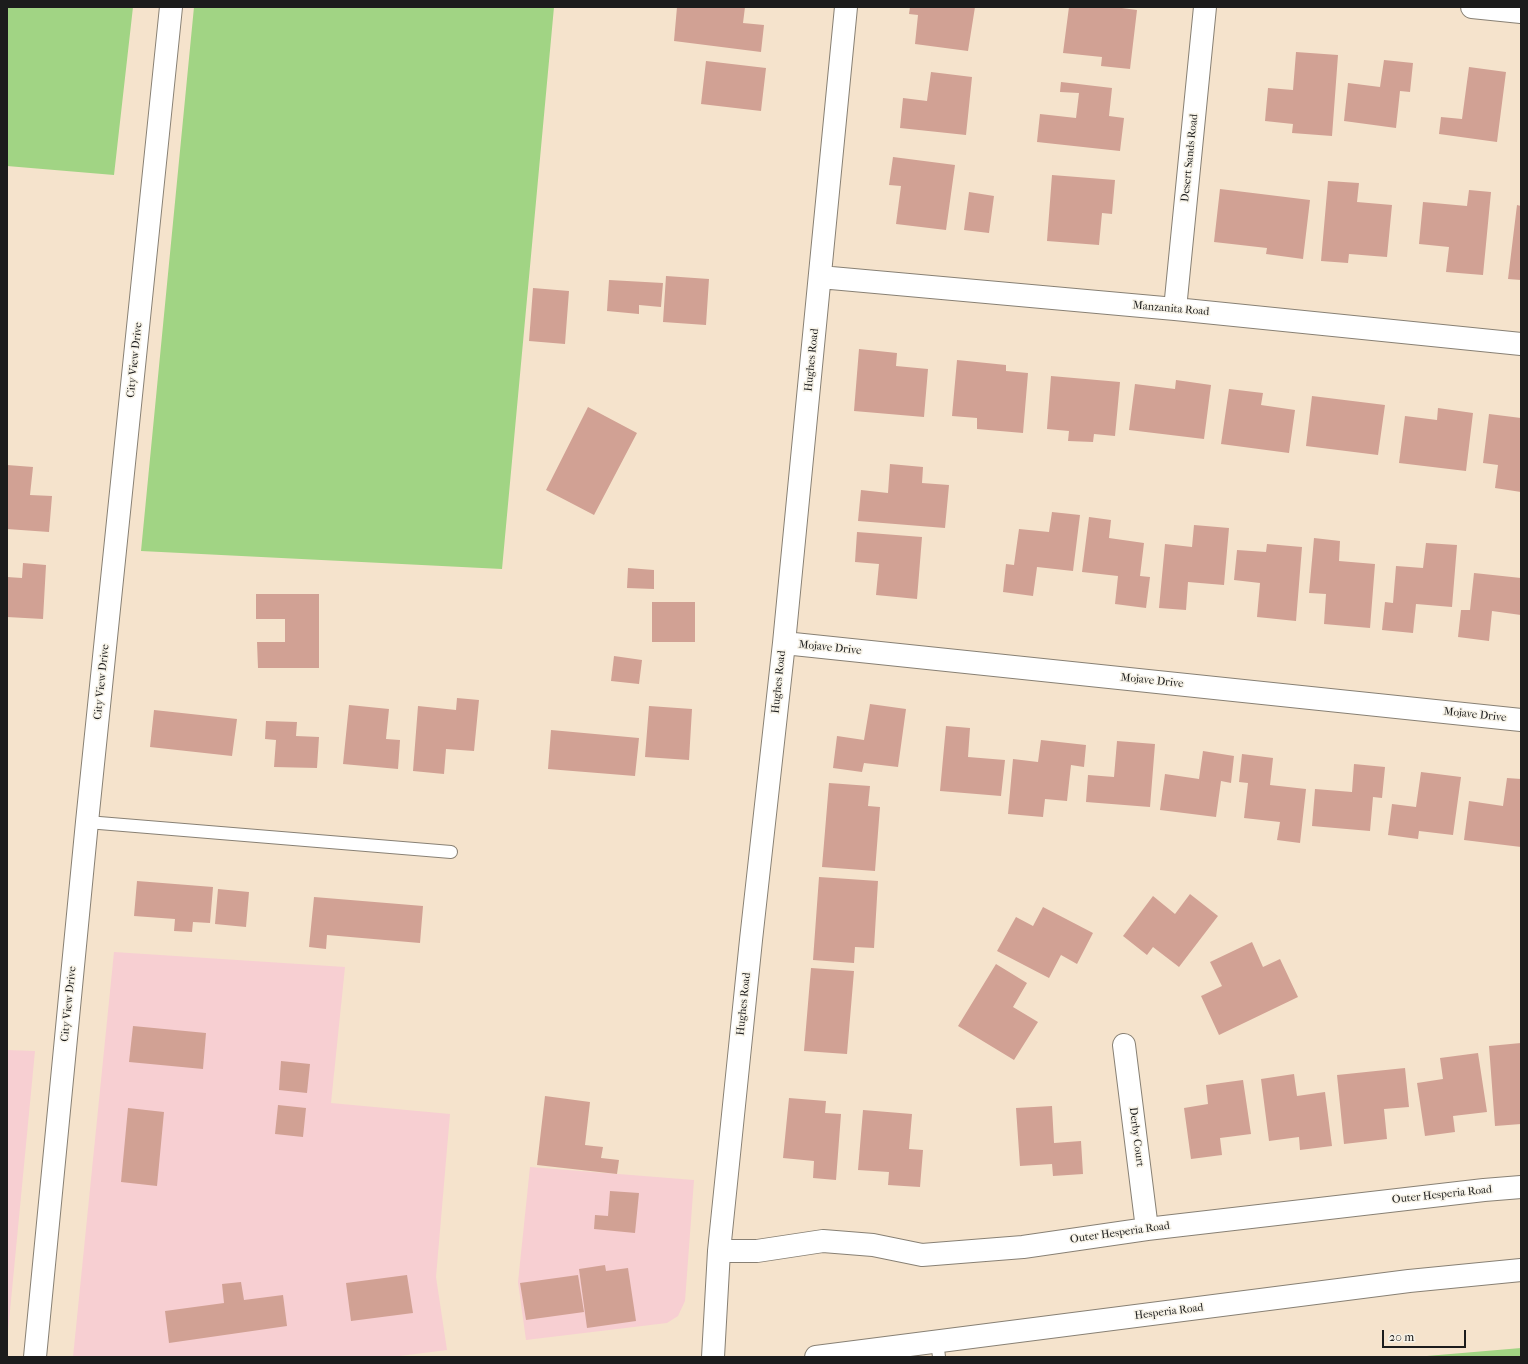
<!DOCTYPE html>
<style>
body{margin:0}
#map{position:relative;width:1528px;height:1364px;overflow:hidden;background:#f5e3cc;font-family:"IM FELL French Canon",serif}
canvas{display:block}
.frame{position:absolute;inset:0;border:8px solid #1c1c1c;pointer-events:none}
.scale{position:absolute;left:1382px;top:1330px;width:84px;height:18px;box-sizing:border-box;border:2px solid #1c1c1c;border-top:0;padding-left:5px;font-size:12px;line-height:14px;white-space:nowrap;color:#1c1c1c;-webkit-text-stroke:3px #f7f3e8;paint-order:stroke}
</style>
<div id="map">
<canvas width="1528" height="1364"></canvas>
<div class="frame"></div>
<div class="scale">20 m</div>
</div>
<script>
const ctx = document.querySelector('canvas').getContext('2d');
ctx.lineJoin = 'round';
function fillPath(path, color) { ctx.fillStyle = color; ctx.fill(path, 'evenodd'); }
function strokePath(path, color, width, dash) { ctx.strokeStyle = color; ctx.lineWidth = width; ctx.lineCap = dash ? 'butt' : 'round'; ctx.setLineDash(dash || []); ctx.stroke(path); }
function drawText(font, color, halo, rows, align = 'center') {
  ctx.font = font + ' "IM FELL French Canon",serif'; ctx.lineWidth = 3; ctx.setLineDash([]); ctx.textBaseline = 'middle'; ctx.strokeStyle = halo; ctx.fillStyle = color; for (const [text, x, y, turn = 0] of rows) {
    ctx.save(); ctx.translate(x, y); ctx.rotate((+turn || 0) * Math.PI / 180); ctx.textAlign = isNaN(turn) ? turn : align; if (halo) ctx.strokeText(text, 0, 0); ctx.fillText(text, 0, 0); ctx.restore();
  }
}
fillPath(new Path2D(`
 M114,952L345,967L331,1103L450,1114L436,1277L447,1350L392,1357H73Z
 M7,1050L35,1051L7,1342Z
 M530,1167L694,1180L685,1301L678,1316L667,1323L526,1340L518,1282Z`), '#f7cfd2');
fillPath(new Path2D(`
 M7,7H133L114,175L7,166Z
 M194,7H554L502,569L141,551Z
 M1521,1348V1357H1415Z`), '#a1d484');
fillPath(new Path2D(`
 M677,7H745L743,23L764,25L761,52L674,41Z
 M910,7H975L968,51L915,44L918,15L909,14Z
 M1069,7H1114L1137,10L1130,69L1101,66L1102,57L1063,53Z
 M1296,52L1338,55L1332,136L1292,133L1293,124L1265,121L1268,88L1293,90Z
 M1384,60L1413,63L1410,92L1400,91L1396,128L1344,121L1348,83L1380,87Z
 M706,61L766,68L761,111L701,104Z
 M1469,67L1506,72L1497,142L1439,134L1441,117L1462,119Z
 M931,72L972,77L966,135L900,128L903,98L927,101Z
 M1061,82L1112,88L1109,116L1124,118L1120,151L1037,142L1040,114L1076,118L1079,93L1060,92Z
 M893,157L955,165L946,230L896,224L901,186L889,185Z
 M1052,175L1115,180L1112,214L1102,213L1099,245L1047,241Z
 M1328,181L1359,183L1357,202L1392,205L1387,257L1349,254L1348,263L1321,261Z
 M1220,189L1310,200L1303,259L1266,254L1267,248L1214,242Z
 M1469,190L1491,192L1483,275L1446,272L1449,247L1419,244L1423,202L1467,206Z
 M969,192L994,196L989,233L964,230Z
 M1517,205L1521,206V280L1508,279Z
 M666,276L709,279L706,325L663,322Z
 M609,280L663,283L661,307L639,305V314L607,311Z
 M533,288L569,291L565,344L529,341Z
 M859,349L897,353L896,366L928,369L924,417L854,411Z
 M957,360L1006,365V371L1028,373L1023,433L977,429V418L952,416Z
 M1051,376L1120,382L1115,436L1094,434L1093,442L1068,441L1069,431L1047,429Z
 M1176,380L1211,385L1204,439L1129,430L1135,384L1175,389Z
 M1229,389L1263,393L1261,405L1295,410L1289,453L1221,444Z
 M1312,396L1385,405L1378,455L1306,446Z
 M588,407L637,433L594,515L546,490Z
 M1438,408L1473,413L1466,471L1399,463L1405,416L1437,420Z
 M1489,414L1521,418V492L1495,488L1498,465L1483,463Z
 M890,464L923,467L922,483L949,485L945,528L858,521L861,490L888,493Z
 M7,465L33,467L30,495L52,496L49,532L7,529Z
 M1052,512L1080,515L1073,571L1037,567L1033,596L1003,592L1006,564L1014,565L1019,529L1049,532Z
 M1089,517L1111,520L1109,538L1144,543L1140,576L1150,577L1146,608L1115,604L1118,576L1082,572Z
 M1194,525L1229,528L1224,585L1188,582L1186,610L1159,608L1165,544L1192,547Z
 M857,532L922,537L917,599L876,595L879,564L855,562Z
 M1314,538L1340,541L1339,561L1375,564L1370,628L1324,624L1326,594L1309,593Z
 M1426,543L1457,545L1452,607L1416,604L1413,633L1382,630L1385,602L1393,603L1396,566L1423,568Z
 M1267,544L1302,547L1296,621L1257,617L1260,583L1234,580L1237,550L1266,552Z
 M23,563L46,565L43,619L7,617V577L22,578Z
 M628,568L654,570V589L627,588Z
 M1474,573L1521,578V615L1492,611L1489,641L1458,637L1461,610H1470Z
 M256,594H319V668H258L257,642H285V619H256Z
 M652,602H695V642H652Z
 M614,656L642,660L639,684L611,681Z
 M457,698L479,700L474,751L446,749L444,774L413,771L418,706L456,710Z
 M870,704L906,709L898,767L864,763L862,772L833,768L837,736L864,740Z
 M349,705L389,709L386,739L400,740L398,769L343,764Z
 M649,706L692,709L689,760L645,757Z
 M154,710L237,719L232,756L150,747Z
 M266,721L297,722L296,736L319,737L317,768L274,767L276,740L265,739Z
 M946,726L970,728L968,757L1005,760L1001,796L940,791Z
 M551,730L639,738L635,776L548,769Z
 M1041,740L1086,745L1084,767L1071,765L1067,801L1045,799L1043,817L1008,814L1013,759L1038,762Z
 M1117,741L1155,744L1150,807L1086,802L1088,775L1114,777Z
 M1203,751L1234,756L1231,783L1221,781L1216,817L1160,810L1165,774L1199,779Z
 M1242,754L1273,758L1270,785L1306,789L1300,843L1277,840L1280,822L1244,818L1248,783L1239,782Z
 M1354,764L1385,767L1382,798L1373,797L1370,831L1312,826L1315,789L1352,792Z
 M1421,772L1461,777L1453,835L1419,831L1418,839L1388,835L1392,804L1416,807Z
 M1507,778L1521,779V847L1464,840L1469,801L1503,806Z
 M829,783L870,786L868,806L880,807L875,871L822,867Z
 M819,877L878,881L874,948L855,947L854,963L813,960Z
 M137,881L213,887L210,923L193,922L192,932L174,931L175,919L134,916Z
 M218,889L249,892L246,927L215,924Z
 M1190,894L1218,916L1179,967L1153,947L1147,955L1123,936L1153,896L1175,914Z
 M314,897L423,906L420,943L327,935L326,949L309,947Z
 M1043,907L1093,933L1077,964L1061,955L1049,978L997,951L1016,917L1033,926Z
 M1252,942L1263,967L1280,959L1298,997L1219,1035L1201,996L1222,986L1210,962Z
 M996,964L1027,983L1013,1007L1038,1022L1014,1060L958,1026Z
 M811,968L854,971L847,1054L804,1051Z
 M133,1026L206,1033L203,1069L129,1062Z
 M1521,1043V1124L1495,1126L1489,1046Z
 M1478,1053L1487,1112L1453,1116L1455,1132L1425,1136L1417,1083L1443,1079L1440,1058Z
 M281,1061L310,1064L307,1093L279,1090Z
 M1405,1068L1409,1107L1384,1109L1387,1139L1344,1144L1337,1075Z
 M1294,1074L1297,1096L1325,1092L1332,1146L1300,1150L1299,1137L1269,1141L1261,1079Z
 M1243,1080L1251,1134L1220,1138L1222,1155L1191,1159L1184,1108L1208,1104L1206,1085Z
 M545,1096L590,1102L585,1145L603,1147L601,1158L619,1160L617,1174L537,1165Z
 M789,1098L826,1101L825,1113L841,1114L836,1180L813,1178L814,1161L783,1158Z
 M278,1105L306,1108L303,1137L275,1134Z
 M1052,1106L1054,1143L1081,1141L1083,1174L1053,1176L1052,1164L1020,1166L1016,1108Z
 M128,1108L164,1112L157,1186L121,1182Z
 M863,1110L912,1114L909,1149L923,1150L920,1187L888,1185L889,1172L858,1170Z
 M610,1191L639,1193L635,1233L594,1229L595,1215L608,1216Z
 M605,1265L606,1271L628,1268L636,1321L587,1328L579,1269Z
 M407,1275L413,1313L351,1321L346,1283Z
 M578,1275L584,1312L526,1320L520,1283Z
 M241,1282L244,1300L283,1295L287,1326L169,1343L165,1311L224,1303L222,1284Z`), '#d1a194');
const service = new Path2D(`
 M87,822L451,852
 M937,1341L939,1357`);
const minor = new Path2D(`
 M1472,7L1521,12
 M820,277L1175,309L1521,344
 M1175,309L1205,7
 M784,643L1521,720
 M1124,1045L1147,1229
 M719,1251H757L823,1241L873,1245L922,1255L1023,1247L1147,1229L1484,1190L1521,1187
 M35,1357L87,822L171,7
 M713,1357L719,1251L751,940L784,643L846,7`);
const secondary = new Path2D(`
 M816,1357L1409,1281L1521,1270`);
strokePath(service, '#888074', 14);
strokePath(minor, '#888074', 24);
strokePath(secondary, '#888074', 24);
strokePath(service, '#fff', 12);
strokePath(minor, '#fff', 22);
strokePath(secondary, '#fff', 22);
drawText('11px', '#1c1c1c', '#f7f3e8', [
 ["Desert Sands Road",1190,158,-84],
 ["Manzanita Road",1171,309,5],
 ["City View Drive",135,360,-84],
 ["Hughes Road",812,360,-84],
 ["Mojave Drive",830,648,6],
 ["Mojave Drive",1152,681,6],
 ["City View Drive",102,682,-84],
 ["Hughes Road",779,682,-84],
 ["Mojave Drive",1475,715,6],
 ["City View Drive",69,1004,-84],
 ["Hughes Road",744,1004,-84],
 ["Derby Court",1136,1137,83],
 ["Outer Hesperia Road",1442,1195,-6],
 ["Outer Hesperia Road",1120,1233,-8],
 ["Hesperia Road",1169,1312,-7]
]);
</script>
